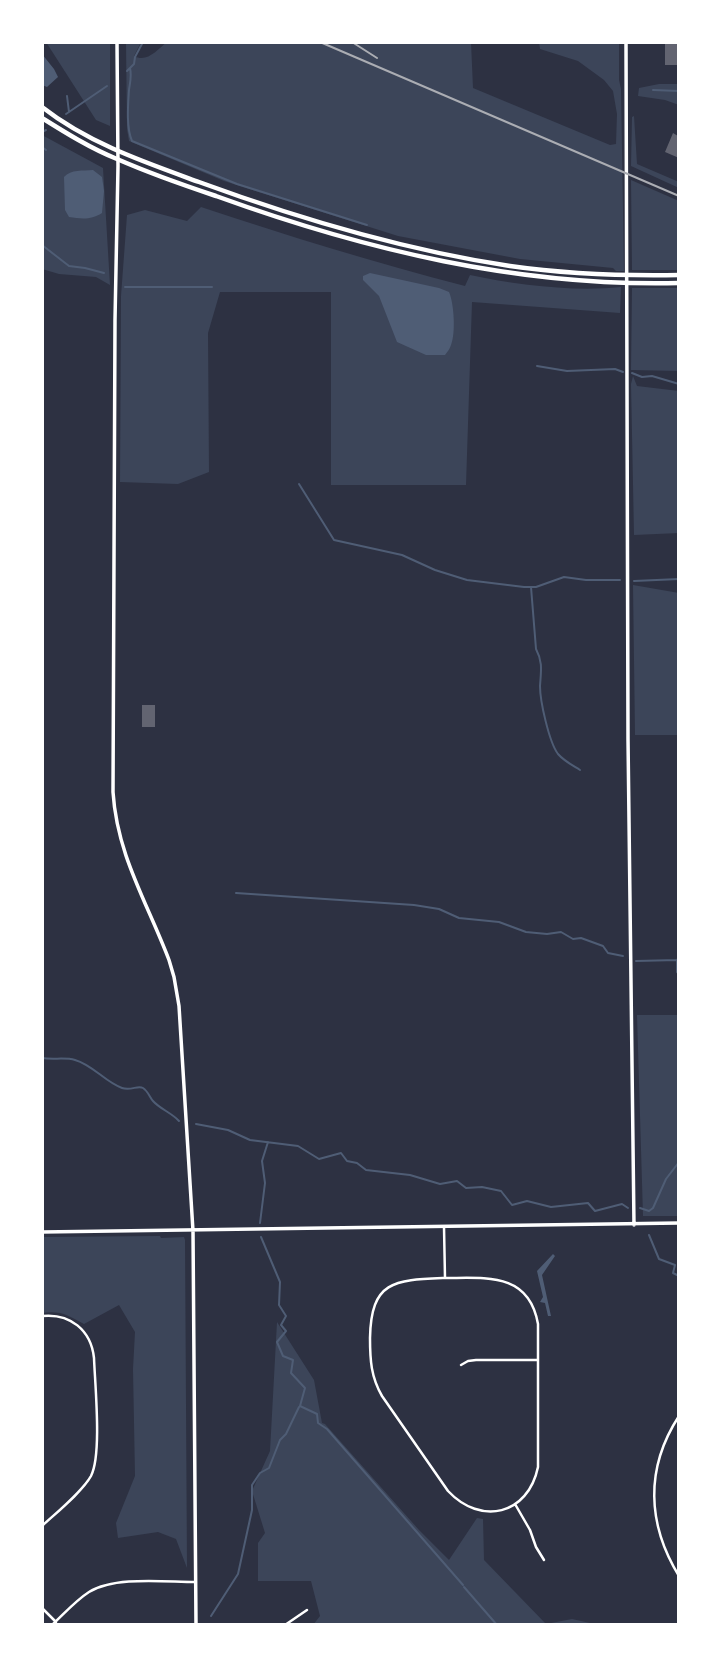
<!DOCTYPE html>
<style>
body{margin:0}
#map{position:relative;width:721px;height:1667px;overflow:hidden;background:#2d3142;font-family:"Roboto Condensed",sans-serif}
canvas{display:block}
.frame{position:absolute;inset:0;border:44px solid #fff;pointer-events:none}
</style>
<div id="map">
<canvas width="721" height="1667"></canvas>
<div class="frame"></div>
</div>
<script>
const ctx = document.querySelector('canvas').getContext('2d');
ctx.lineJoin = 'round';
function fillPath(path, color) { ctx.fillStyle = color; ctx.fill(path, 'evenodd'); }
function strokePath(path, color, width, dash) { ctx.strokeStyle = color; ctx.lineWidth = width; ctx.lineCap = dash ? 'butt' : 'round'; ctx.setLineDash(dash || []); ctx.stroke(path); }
fillPath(new Path2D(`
 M46,42H110V126L96,120Z
 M126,42H141L134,56C147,63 157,50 167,42H471L473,88L610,145L616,144L617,114L613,91L604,80L578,61L540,49L539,42H619V80L621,89L624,271H616L613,268L520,259L398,236L224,181L129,141L127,129Z
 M659,84H679V105L665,100L638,96L639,88Z
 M634,116L637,164L679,182V188L631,166L632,117Z
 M42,135L103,168L110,285L96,277L59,274L42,269Z
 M631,180L679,201V270H632Z
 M201,207C288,236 376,263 465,286L470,275C517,285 573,292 621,287L620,313L472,302L466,485H331V292H220L208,333L209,472L178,484L120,482L121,296L127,215L145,210L187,221Z
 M632,288H679V371L631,370Z
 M633,376L637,386L679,391V533L634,535L631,384Z
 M633,585L679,593V735H635Z
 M637,1015H679V1216H643Z
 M160,1236L161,1238L184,1237L185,1240L187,1568L176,1539L158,1532L118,1538L116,1523L135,1476L133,1369L135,1332L119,1305L84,1324C68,1315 60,1310 42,1313V1237Z
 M277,1322L314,1380L322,1423L325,1424L419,1530L449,1560L477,1518L483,1519L484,1560L546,1624L572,1619L599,1625H313L320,1616L311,1581H258V1543L265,1533L252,1491L270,1451Z`), '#3c4559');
fillPath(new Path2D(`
 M42,54L54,69L58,77L47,87L42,85Z
 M93,170L102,177L104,191L102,213C91,220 82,219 69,217L65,210L64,177C71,169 83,171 93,170Z
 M370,273L439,288L449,292C454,303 456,333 451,345C450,349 447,352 445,355H426L397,342L379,296L363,280V276Z
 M553,1254L555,1256L542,1275L551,1316H548L545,1303L540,1302L543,1297L537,1271Z`), '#4f5d75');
strokePath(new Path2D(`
 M130,68C132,76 130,82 129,90C128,105 126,127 132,141L237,184L367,225
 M127,71L134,64L135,57L143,42
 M653,90L679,91
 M67,96L69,112
 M66,114L107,86
 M42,132L46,130
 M42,147L46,150
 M42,245L69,266L85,268L104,273
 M125,287H212
 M537,366L567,371L615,369L623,372
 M632,373L642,377L652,376L679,384
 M299,484L334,540L402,555L435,570L467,580L524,587H536L564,577L586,580H620
 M634,581L679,579
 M531,587L536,649C543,662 541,671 540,686C540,701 549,742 558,754C564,761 572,765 580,770
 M236,893L414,905L439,909L459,918L499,922L526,932L547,934L561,932L573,939L581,938L603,946L608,953L623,956
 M679,926V929
 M679,957L677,960V972L679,974
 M636,961L677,960
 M42,1058C53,1060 65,1057 75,1060C93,1065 105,1082 122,1088C131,1091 138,1085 143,1088C148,1091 150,1098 153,1101C160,1109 172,1113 179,1121
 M196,1124L228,1130L250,1140L298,1146L319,1159L341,1153L347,1161L357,1163L366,1170L410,1175L440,1184L457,1181L466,1188L482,1187L501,1191L512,1205L527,1201L551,1207L588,1203L595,1211L622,1204L628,1208
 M640,1208L649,1211L653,1208L666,1179L679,1162
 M260,1223L265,1183L262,1161L268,1142
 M649,1235L659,1259L675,1265L673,1273L679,1276
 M261,1237L280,1282L279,1305L286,1316L281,1325L286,1331L277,1342L283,1356L293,1360L291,1373L305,1388L300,1406L317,1414L318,1423L327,1429L463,1585
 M464,1587L497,1625
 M211,1616L238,1574L252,1510V1485L260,1473L269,1468L280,1440L286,1434L299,1407`), '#4f5d75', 2);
fillPath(new Path2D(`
 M665,43H679V65H665Z
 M673,133L678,136L679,158L665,152Z
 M142,705H155V727H142Z`), '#626471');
strokePath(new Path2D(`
 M444,1227L445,1278
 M445,1278C486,1278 529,1272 538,1324V1467C528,1515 481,1526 448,1491L382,1396C371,1377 370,1360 370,1338C371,1280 395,1280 445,1278Z
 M42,1316C70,1313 91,1330 94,1358C95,1385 102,1455 91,1476C82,1492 56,1513 42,1526
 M461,1365L468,1361L476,1360H538
 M679,1416C645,1468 647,1524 679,1576
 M515,1504L530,1530L536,1547L544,1560
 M42,1608L56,1622
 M52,1625C64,1614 75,1601 89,1592C115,1576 165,1582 195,1582
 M285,1625L307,1610`), '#fff', 2.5);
strokePath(new Path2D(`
 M117,42L118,166L115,320L113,792C117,855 147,902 169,960L174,977L179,1006L193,1231L196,1625
 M626,42L628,739L634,1225
 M42,1232L679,1223`), '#fff', 3.5);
strokePath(new Path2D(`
 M42,107C88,143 144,162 199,182C300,219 404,250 510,266C566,274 623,276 679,275
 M42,118C66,133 90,148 117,159C149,173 183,185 216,196C365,250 520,287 679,283`), '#fff', 4.5);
strokePath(new Path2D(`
 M320,42L679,196
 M352,42L377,58`), '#abadb3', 2);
</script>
